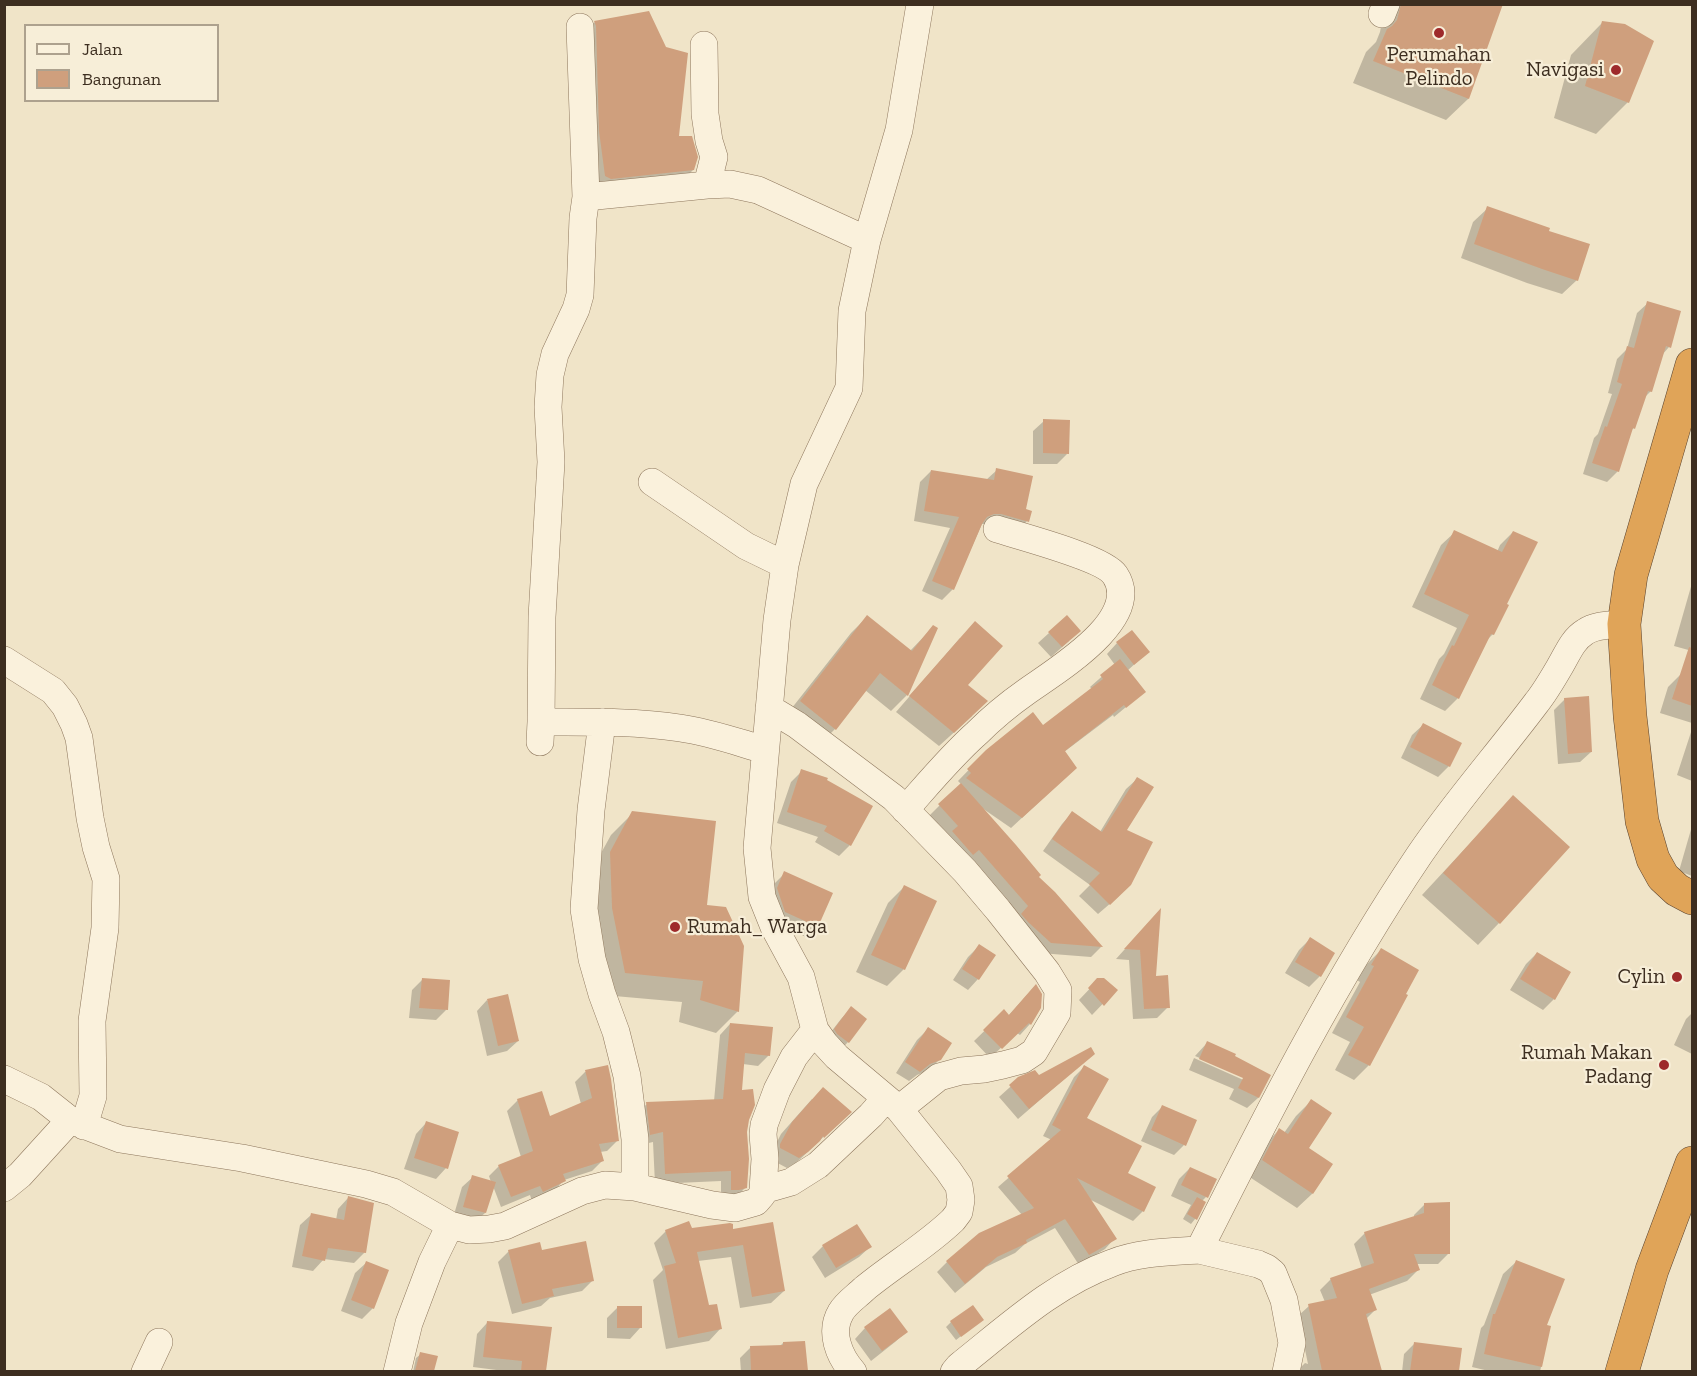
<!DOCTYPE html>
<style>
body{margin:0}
#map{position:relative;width:1697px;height:1376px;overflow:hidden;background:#f0e4c8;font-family:"Zilla Slab",serif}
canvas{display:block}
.frame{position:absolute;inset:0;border:6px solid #3d2e20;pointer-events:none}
.legend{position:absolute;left:24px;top:24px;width:195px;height:78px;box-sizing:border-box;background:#f7eed8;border:2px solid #ada18e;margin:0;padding:8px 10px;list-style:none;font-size:18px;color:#3d2e20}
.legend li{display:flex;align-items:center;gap:12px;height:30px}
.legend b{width:30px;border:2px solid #ada18e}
</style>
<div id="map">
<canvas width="1697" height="1376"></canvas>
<div class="frame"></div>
<ul class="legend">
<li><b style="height:8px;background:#faf1dc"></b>Jalan</li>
<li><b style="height:16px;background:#cf9f7d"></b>Bangunan</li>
</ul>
</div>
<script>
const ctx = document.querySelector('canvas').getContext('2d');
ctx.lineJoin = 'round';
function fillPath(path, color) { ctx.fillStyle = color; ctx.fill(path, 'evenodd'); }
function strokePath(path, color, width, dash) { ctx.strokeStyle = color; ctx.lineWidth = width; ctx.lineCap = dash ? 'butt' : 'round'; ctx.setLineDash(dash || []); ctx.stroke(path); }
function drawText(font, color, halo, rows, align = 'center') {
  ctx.font = font + ' "Zilla Slab",serif'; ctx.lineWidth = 4.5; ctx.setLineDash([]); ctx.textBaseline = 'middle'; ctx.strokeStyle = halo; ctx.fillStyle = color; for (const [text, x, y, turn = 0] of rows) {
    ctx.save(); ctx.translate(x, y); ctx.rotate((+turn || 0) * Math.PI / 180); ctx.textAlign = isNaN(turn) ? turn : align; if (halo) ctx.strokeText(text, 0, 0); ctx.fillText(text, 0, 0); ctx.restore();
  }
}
fillPath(new Path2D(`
 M1385,4H1501L1468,99L1446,120L1353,83L1366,52L1376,42L1380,32Z
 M595,22L677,137L693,170L671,192L583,197L573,44Z
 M1602,23L1628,102L1596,134L1554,118L1571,55Z
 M1488,208L1547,232L1577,280L1562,294L1527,283L1461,258L1473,222Z
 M1648,303L1669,347L1662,355L1651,391L1643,399L1634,428L1630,431L1618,471L1607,482L1583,474L1594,438L1598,434L1612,394L1608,393L1617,359L1627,349L1637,313Z
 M1044,421L1067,454L1057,464H1033V431Z
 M997,470L1024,510L1027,521L1017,532L990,524H982L953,589L942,600L922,591L950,528L914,521L920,482L931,471L986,480Z
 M1455,532L1497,552L1500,545L1513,532L1505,605L1493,634L1485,642L1458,698L1445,711L1420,699L1439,659L1444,654L1457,628L1412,607L1441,545Z
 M1692,583V651L1674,646Z
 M867,617L910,651L933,627L907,695L891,711L865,690L835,729L819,745L784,718L851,633Z
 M1049,633L1069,641L1051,657L1038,643Z
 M960,638L972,716L939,746L896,712Z
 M1117,643L1148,652L1127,671L1144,692L1114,717L1113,715L1064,752L1065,778L1011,828L982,808L1037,877L1054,893L1101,947L1091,957L1040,953L929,816L961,784L958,781L987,751L1043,727L1092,689L1090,687L1115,665L1107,654Z
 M1681,674L1692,678V723L1660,713L1668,687Z
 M1565,699L1591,752L1580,762L1558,764L1554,710Z
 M1423,725L1449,766L1438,777L1401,758L1412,735Z
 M1692,729V781L1677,775Z
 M802,771L850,845L839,856L815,842L818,837L777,823L791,782Z
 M1137,779L1125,830L1119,896L1098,914L1079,896L1090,885L1043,851L1062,824L1072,813L1100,832L1126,789Z
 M1513,797L1568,847L1499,923L1478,945L1422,895Z
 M633,813L705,907L738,1011L716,1033L679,1022L682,1002L603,995L589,875L611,835Z
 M1692,826V876L1679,871Z
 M785,873L816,926L806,937L775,923L774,884Z
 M904,887L935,901L904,969L887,986L856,972L888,903Z
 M1150,921L1154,977L1168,1007L1157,1018L1133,1019L1129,960L1116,959Z
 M1310,939L1333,954L1320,976L1309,987L1285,973L1299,950Z
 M979,946L978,979L968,990L953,980L968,957Z
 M1381,950L1369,1065L1354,1080L1335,1070L1350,1042L1332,1033L1360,982L1357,980L1366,965Z
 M1537,953L1554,999L1543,1010L1510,990L1526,964Z
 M422,980L446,1010L436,1020L409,1018L412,990Z
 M1098,980L1115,991L1092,1015L1079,1000Z
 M1035,986L1040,1008L1030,1024L1020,1035L1017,1033L990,1058L974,1041L1004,1012L1008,1016Z
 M487,1000L518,1041L507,1051L487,1056L477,1011Z
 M851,1008L848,1042L838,1053L824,1041L841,1019Z
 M1692,1013V1054L1674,1045L1686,1019Z
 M730,1024L769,1055L758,1066L743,1064L740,1092L748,1119L746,1132V1187L735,1198L721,1200V1181L655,1184L653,1142L640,1145L636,1114L647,1104L714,1101L720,1035Z
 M928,1029L940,1059L929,1070L917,1075L909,1081L896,1073L917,1040Z
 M1207,1043L1269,1076L1258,1098L1247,1108L1229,1099L1234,1089L1189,1070L1194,1058L1248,1082L1242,1076L1195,1056Z
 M1093,1054L1018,1119L999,1097L1019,1079L1039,1077Z
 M607,1067L618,1140L607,1151L600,1152L603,1160L592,1171L564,1180L554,1191L532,1201L530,1195L501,1207L493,1186L485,1213L474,1223L453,1218L462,1187L473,1177L491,1182L489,1176L499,1166L521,1157L507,1111L518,1100L549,1118L581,1104L575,1082L585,1072Z
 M1084,1067L1085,1119L1126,1173L1143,1211L1133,1221L1089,1199L1115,1238L1105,1249L1079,1265L1055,1228L1025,1244L1015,1253L986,1267L955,1293L937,1272L947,1262L1022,1215L998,1187L1052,1140L1043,1136L1074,1077Z
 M812,1099L839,1122L796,1163L787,1168L770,1159V1156L781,1134Z
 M1311,1101L1307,1148L1331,1165L1312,1194L1297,1208L1248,1176L1264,1145L1279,1130L1284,1133L1296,1116Z
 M1163,1106L1184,1145L1174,1155L1141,1141L1152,1117Z
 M426,1123L446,1168L436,1179L404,1169L416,1134Z
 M1190,1168L1206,1197L1202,1201L1195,1219L1191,1224L1183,1219L1191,1205L1171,1196L1179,1179Z
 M348,1198L365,1252L354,1263L324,1259L313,1271L292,1267L300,1225L311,1215L336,1220L338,1209Z
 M1425,1204L1448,1254L1438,1264H1416L1418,1270L1407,1281L1369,1295L1375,1310L1366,1319L1379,1367L1374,1372H1296L1305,1363L1308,1364L1298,1316L1309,1306L1325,1302L1320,1290L1331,1279L1362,1269L1354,1244L1365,1233L1414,1217V1215Z
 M691,1230H732L784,1291L771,1303L740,1308L731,1257L698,1261L708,1307L721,1328L709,1341L666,1349L653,1280L663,1270L654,1243L666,1231Z
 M823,1246L870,1247L859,1257L825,1278L812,1257Z
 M509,1251L541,1252L593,1280L582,1291L550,1298L541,1306L512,1314L498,1262Z
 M1516,1262L1545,1326L1549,1327L1540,1372H1493L1472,1367L1481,1328L1484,1325L1503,1274Z
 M366,1263L373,1308L362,1319L341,1311L355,1273Z
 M618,1307L640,1328L630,1339L607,1338V1318Z
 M982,1320L956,1340L946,1327L951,1322Z
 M487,1323L550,1329L545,1372H512L473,1367L477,1334Z
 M865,1328L906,1332L895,1342L871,1361L855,1339Z
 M804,1342L806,1372H741L740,1358L751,1347L780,1346L783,1343Z
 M1415,1343L1461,1349L1458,1372H1402L1404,1354Z
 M421,1354L436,1357L432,1372H413L416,1358Z`), '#0003');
fillPath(new Path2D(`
 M1401,4H1503L1469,99L1373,61L1387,29L1392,26L1397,20Z
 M649,11L666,47L688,53L679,136H692L698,157L694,170L611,179L605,176L599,131L596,26L594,21Z
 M1602,21L1625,24L1654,41L1629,103L1585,86Z
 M1487,206L1550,228L1549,231L1590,244L1578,281L1542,269L1474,244Z
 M1647,301L1681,311L1671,348L1666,346L1652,392L1648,391L1635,429L1633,428L1619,472L1592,463L1605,426L1607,427L1622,384L1617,382L1627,346L1634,348Z
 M1043,419L1070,420L1069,454L1043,453Z
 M996,468L1033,476L1026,509L1032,511L1029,522L1001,514H994L987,517L982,524L954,590L932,581L959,517L924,511L931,470L994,480Z
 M1454,530L1502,552L1513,531L1538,542L1507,604L1509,605L1494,635L1491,634L1459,699L1432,685L1452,645L1454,646L1469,615L1424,594Z
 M867,615L912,651L933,625L938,628L908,696L880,673L836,730L800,701Z
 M1067,615L1081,631L1062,647L1048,632Z
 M975,621L1003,646L968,685L988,701L954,733L909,696Z
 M1132,630L1150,652L1134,665L1116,642Z
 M1689,647L1692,648V706L1672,699Z
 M1120,659L1146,692L1126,708L1124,705L1065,751L1077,768L1022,818L966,778L971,773L967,769L986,750L1033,712L1043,725L1103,679L1100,675Z
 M1589,696L1592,752L1568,754L1564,698Z
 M1423,723L1462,743L1450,767L1410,747Z
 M801,769L828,778L827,780L873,806L851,846L824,831L827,826L787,812Z
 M1137,777L1154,787L1127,830L1153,842L1131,885L1110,905L1089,884L1100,873L1052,839L1072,811L1102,832Z
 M961,783L1016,845L1041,875L1039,877L1055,892L1103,947L1051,943L1028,922L1021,914L1028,906L979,850L973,855L952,831L958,826L938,804Z
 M1513,795L1570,847L1500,924L1443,873Z
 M632,811L716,821L707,905L726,907L744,946L739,1012L700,1000L703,981L625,973L612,908L610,852Z
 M784,871L833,893L818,927L785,912L777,888Z
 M904,885L937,901L905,970L871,955Z
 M1161,908L1156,976L1168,975L1170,1008L1144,1009L1140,950L1124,949Z
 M1310,937L1335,953L1321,977L1295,962Z
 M979,944L996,955L979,980L962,969Z
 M1381,948L1419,970L1406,994L1408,995L1370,1066L1348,1055L1364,1027L1346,1017L1374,966L1371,965Z
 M1537,952L1571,972L1555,1000L1520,979Z
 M422,978L450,980L448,1010L419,1008Z
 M1097,978H1104L1118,990L1104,1006L1088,988Z
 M1036,984L1042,994L1041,1008L1031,1025L1029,1023L1002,1049L983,1030L1004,1009L1009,1015Z
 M508,994L519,1041L498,1046L487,999Z
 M851,1006L867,1019L849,1043L837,1034L834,1029Z
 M730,1023L773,1027L770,1056L745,1053L742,1090L753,1089L755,1105L749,1120L747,1132L749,1159L747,1188L739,1190H731V1171L665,1174L663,1132L650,1135L646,1102L723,1099Z
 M928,1027L952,1043L941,1060L930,1064L920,1072L905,1062Z
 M1207,1041L1236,1054L1235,1056L1271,1075L1259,1098L1238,1088L1243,1078L1199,1059Z
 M1091,1047L1095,1054L1029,1109L1009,1085L1018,1077L1035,1070L1039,1075Z
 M608,1065L611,1079L619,1141L599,1144L604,1161L563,1174L566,1181L543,1192L540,1186L511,1197L498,1165L533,1151L517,1099L542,1091L550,1116L592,1098L585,1070Z
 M1084,1065L1109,1079L1087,1118L1142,1146L1128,1173L1156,1187L1144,1212L1077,1178L1117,1239L1089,1255L1065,1219L1026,1240L1027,1243L997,1257L965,1284L946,1261L979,1233L1034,1208L1007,1176L1061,1130L1052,1125Z
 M823,1087L852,1112L824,1138L823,1136L820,1141L808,1152L799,1158L780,1148V1144L792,1122Z
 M1311,1099L1332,1113L1309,1148L1333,1164L1313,1194L1262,1160L1279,1128L1288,1134Z
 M1162,1105L1197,1120L1186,1146L1151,1130Z
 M426,1121L459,1132L448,1169L414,1158Z
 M1190,1167L1217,1179L1208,1198L1181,1185Z
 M472,1175L496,1182L486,1213L463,1207Z
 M348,1196L374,1203L366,1253L328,1248L325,1261L302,1256L311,1213L344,1220Z
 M1197,1197L1206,1202L1197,1220L1187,1214Z
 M1450,1202V1254H1414L1420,1270L1369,1289L1377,1310L1366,1314L1382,1371H1322L1308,1304L1337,1298L1330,1278L1374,1263L1364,1232L1424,1213V1203Z
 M689,1221L692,1228L730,1223L733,1224V1229L773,1222L785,1291L752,1297L743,1245L697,1252L709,1305L717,1304L722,1329L678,1338L664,1266L676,1263L665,1230Z
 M857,1224L872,1247L836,1268L822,1245Z
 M586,1241L594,1281L552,1289L554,1296L522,1304L508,1250L540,1242L542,1250Z
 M1516,1260L1565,1279L1547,1325L1551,1326L1542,1367L1484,1354L1493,1314H1495Z
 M366,1261L389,1270L374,1309L351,1300Z
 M973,1305L984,1320L961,1337L950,1321Z
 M617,1306H642V1328H617Z
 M890,1308L908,1332L882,1351L864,1327Z
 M487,1321L552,1327L546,1371H521L522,1361L483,1357Z
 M805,1341L808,1371H751L750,1346L783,1345V1342Z
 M1414,1342L1462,1348L1459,1371H1410Z
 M420,1352L438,1356L434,1371H415Z`), '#cf9f7d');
const street = new Path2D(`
 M1382,14L1386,4
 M580,27L586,197
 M704,45L705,114L709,141L714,157L707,185
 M652,482L746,546L785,565
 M4,660L53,691L65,706L74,724L79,738L90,818L96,847L106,879L105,928L92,1021L93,1096L84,1126
 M769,708L797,725L894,798L965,871L998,910L1047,972L1058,990L1057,1013L1034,1052L1022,1060L1003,1065L984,1069L961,1071L939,1077L899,1109
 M541,722C588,722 634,721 680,728C709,732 737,742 765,750
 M602,722L591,810L584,909L592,959L602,994L616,1032L627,1076L635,1139V1187
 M540,742L541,722L542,617L551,462L548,407L550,375L555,354L576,309L580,295L583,218L586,197L707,185L730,184L758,190L867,240
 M905,810C928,784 951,756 977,733C992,718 1009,704 1026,692C1055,671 1144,619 1115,575C1104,558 1019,536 997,529
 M4,1079L41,1097L70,1120L120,1139L242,1158L366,1184L393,1192L450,1225L469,1230L489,1229L505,1226L582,1191L605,1185L635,1187L712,1205L735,1208L756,1202L762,1195L763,1190L765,1159L763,1134L764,1125L777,1090L794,1057L815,1030
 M4,1188L20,1175L70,1120
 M763,1190L791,1182L818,1165L871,1115L886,1098
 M145,1372L159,1342
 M397,1372L409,1323L432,1262L450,1225
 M853,1372C839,1356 829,1332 841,1312C846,1303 857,1296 864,1289C893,1265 926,1246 953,1220L959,1212L961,1200L959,1186L948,1170L899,1109L837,1057L825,1044L815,1030L801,977L774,927L762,897L757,848L777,620L785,565L804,484L849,388L852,311L867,240L899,130L920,4
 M954,1372L959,1366C1007,1328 1054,1284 1112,1263C1140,1252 1170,1252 1199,1250
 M1286,1372L1292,1343L1284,1300L1273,1273L1267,1268L1258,1264L1199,1250C1267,1115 1335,980 1420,854C1457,800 1498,754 1537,702C1545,692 1552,680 1559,668C1567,655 1572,640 1585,632C1596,624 1612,625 1624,624`);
const highway = new Path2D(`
 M1692,365L1631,575L1624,624L1630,716L1642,821L1653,859L1663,877L1677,890L1692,898
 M1622,1372L1652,1270L1692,1163`);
strokePath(street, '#8d765c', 28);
strokePath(highway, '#5b4430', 34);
strokePath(street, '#faf1dc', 27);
strokePath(highway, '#e0a458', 33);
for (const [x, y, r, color] of [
 [1439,33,6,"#9e2a2b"],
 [1616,70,6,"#9e2a2b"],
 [675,927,6,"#9e2a2b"],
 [1677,977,6,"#9e2a2b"],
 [1664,1065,6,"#9e2a2b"]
]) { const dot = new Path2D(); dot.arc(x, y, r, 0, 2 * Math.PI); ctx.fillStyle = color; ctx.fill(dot); strokePath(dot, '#f7eed8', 2); }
drawText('21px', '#3d2e20', '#f7eed8', [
 ["Perumahan",1439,55,"center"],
 ["Pelindo",1439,79,"center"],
 ["Navigasi",1604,70],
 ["Rumah_ Warga",687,927,"left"],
 ["Cylin",1665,977],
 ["Rumah Makan",1652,1053],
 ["Padang",1652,1077]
], 'right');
</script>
